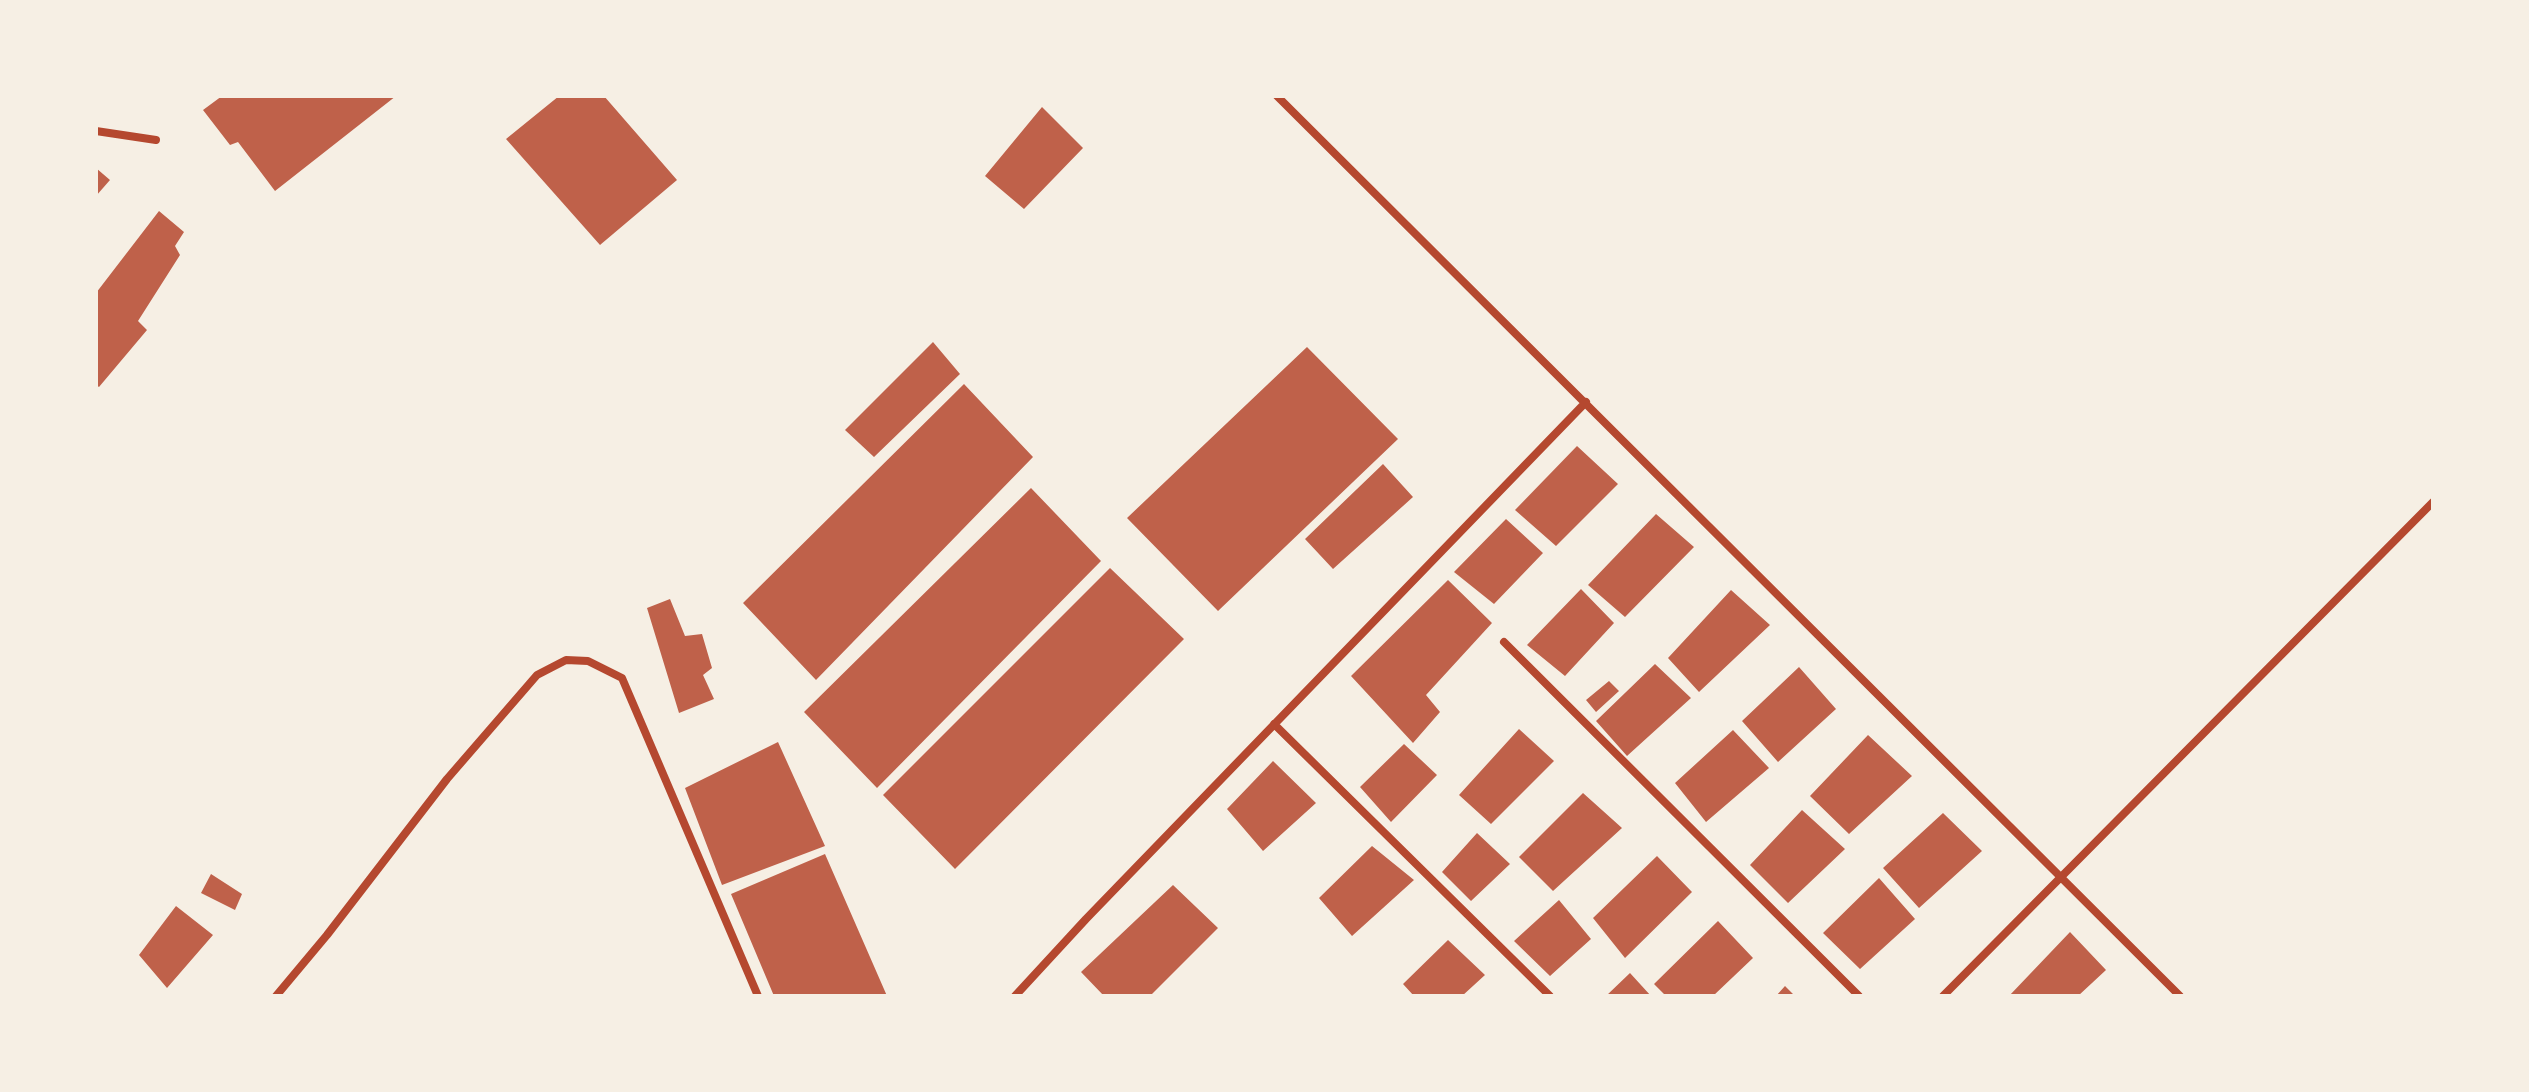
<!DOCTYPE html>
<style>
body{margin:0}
#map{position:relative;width:2529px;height:1092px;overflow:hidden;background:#f6efe4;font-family:"Titillium Web",sans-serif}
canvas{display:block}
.frame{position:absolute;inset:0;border:98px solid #f6efe4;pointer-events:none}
</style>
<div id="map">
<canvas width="2529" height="1092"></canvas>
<div class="frame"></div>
</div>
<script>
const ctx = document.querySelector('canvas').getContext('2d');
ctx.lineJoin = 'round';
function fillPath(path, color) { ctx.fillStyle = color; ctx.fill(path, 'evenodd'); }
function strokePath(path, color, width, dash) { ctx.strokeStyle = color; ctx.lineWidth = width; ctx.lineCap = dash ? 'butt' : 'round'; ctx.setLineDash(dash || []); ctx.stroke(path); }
fillPath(new Path2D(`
 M222,96H396L275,191L238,142L230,145L203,110Z
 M559,96H604L677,180L600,245L506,139Z
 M1042,107L1083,148L1024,209L985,176Z
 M96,168L110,180L96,196Z
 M159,211L184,232L175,246L180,255L138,321L147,330L99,387L96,385V293Z
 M933,342L960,374L874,457L845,430Z
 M1307,347L1398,439L1218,611L1127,518Z
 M964,384L1033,457L816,680L743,603Z
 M1577,446L1618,484L1556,546L1515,510Z
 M1383,464L1413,497L1333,569L1305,539Z
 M1031,488L1101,561L877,788L804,712Z
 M1656,514L1694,547L1625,617L1588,585Z
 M1506,519L1543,553L1494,604L1454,572Z
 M1110,568L1184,639L955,869L883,795Z
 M1448,580L1492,623L1426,695L1440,712L1413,743L1351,676Z
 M1581,589L1614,623L1565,676L1527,645Z
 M1731,590L1770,625L1699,692L1668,658Z
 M670,599L685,636L702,634L712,668L703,675L714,699L679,713L647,608Z
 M1655,664L1691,698L1627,756L1596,721Z
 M1799,667L1836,709L1778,762L1742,721Z
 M1609,681L1619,691L1596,712L1586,700Z
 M1519,729L1554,761L1491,824L1459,795Z
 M1733,730L1769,768L1706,822L1675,783Z
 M1868,735L1912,776L1849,834L1810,796Z
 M778,742L825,846L722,885L685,788Z
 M1404,744L1437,775L1391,822L1360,787Z
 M1273,761L1316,803L1263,851L1227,809Z
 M1583,793L1622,828L1553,891L1519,857Z
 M1802,810L1845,849L1788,903L1750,865Z
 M1943,813L1982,851L1919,908L1883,868Z
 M1477,833L1510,864L1471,901L1442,872Z
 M1372,846L1414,880L1352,936L1319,898Z
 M825,854L887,996H774L731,894Z
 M1657,856L1692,892L1625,958L1593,918Z
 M211,874L242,894L235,910L201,893Z
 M1879,878L1915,919L1860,969L1823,933Z
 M1173,885L1218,928L1150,996H1104L1081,972Z
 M1559,900L1591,939L1550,976L1514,941Z
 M176,906L213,935L167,988L139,955Z
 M1718,921L1753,958L1713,996H1666L1654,984Z
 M2070,932L2106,970L2078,996H2009Z
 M1448,940L1485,975L1462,996H1414L1403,984Z
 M1630,973L1651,996H1606Z
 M1785,986L1795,996H1776Z`), '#bf614a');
strokePath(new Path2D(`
 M1277,96L2180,996
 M96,131L156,140
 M1504,642L1859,996
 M1274,724L1550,996
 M276,996L327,935L447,779L537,675L566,660L588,661L622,678L758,996
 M1015,996L1086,919L1586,402
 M1943,996L2433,502`), '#b5482f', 8);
</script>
